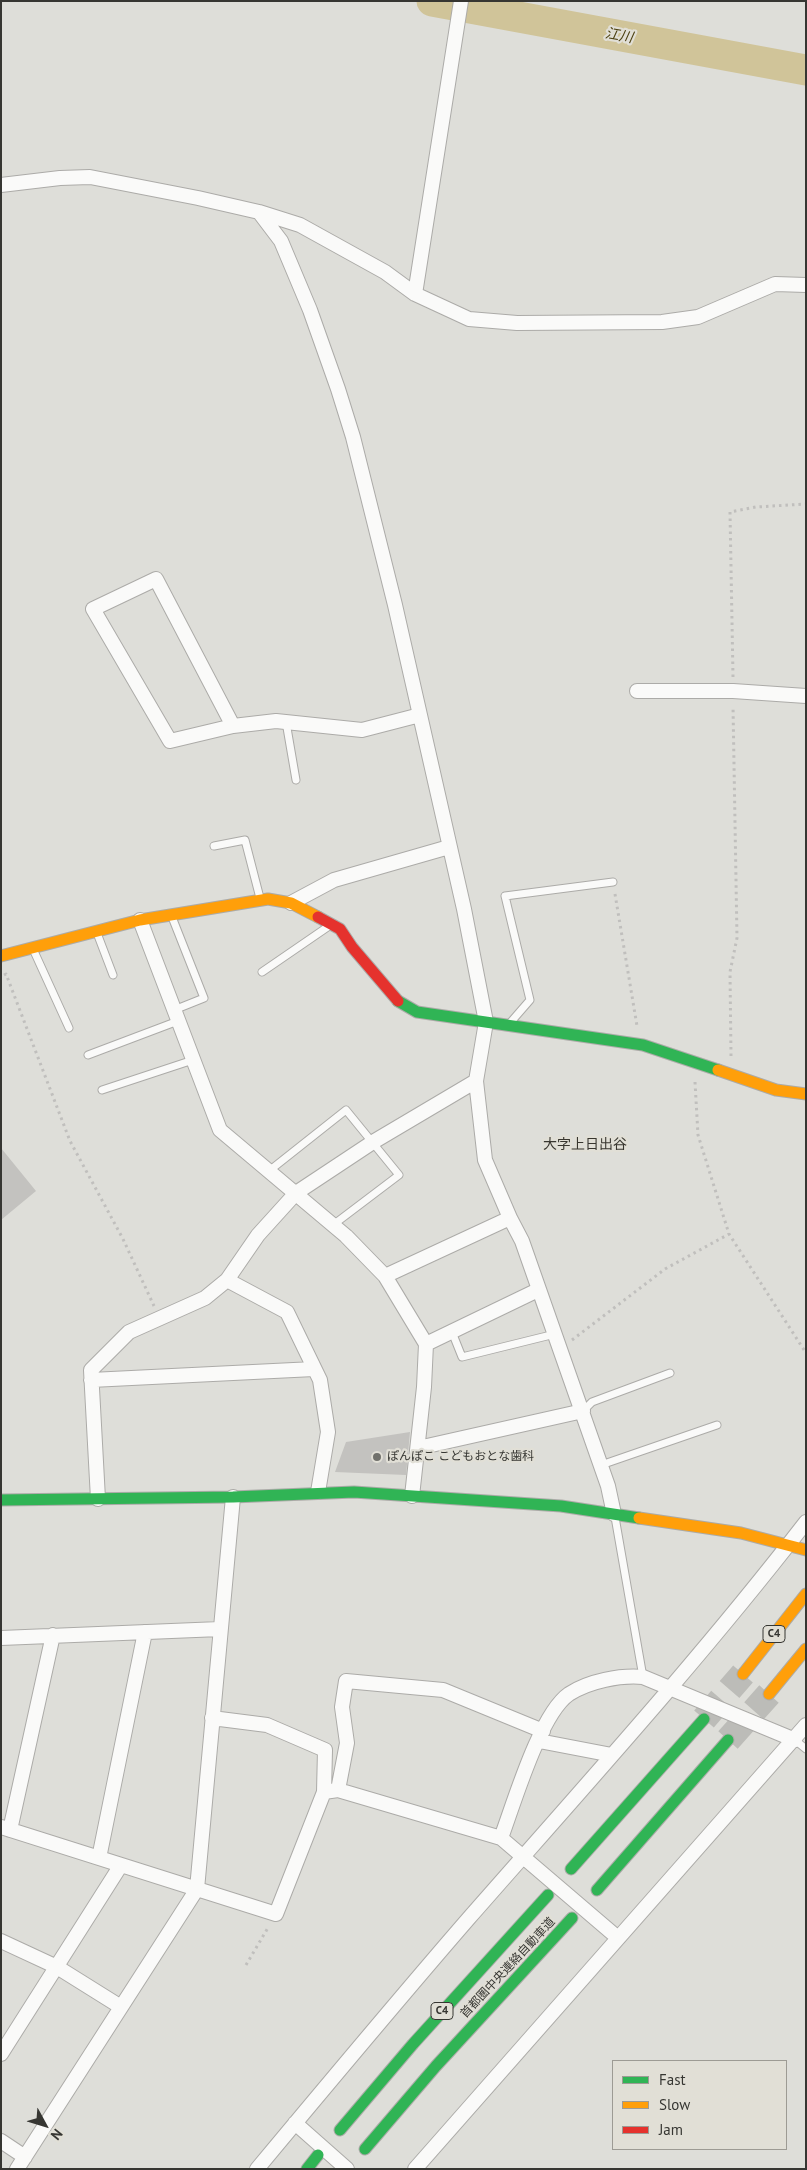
<!DOCTYPE html>
<meta charset="utf-8">
<style>
body{margin:0}
#map{position:relative;width:807px;height:2170px;overflow:hidden;background:#deded9;font-family:"PT Sans",sans-serif}
canvas{display:block}
.frame{position:absolute;inset:0;border:2px solid #363632;pointer-events:none}
.legend{position:absolute;left:612px;top:2060px;width:175px;height:90px;box-sizing:border-box;background:#e1dfd6;border:1px solid #9d9b94;margin:0;padding:6px 9px;list-style:none;font-size:15px;color:#363632}
.legend li{display:flex;align-items:center;gap:10px;height:25px}
.legend b{width:25px;border:1px solid #9d9b94}
.north{position:absolute;left:20px;top:2100px;width:50px;height:50px;-webkit-text-stroke:4px #e1dfd6;paint-order:stroke;rotate:129deg;font-size:14px;font-weight:700;line-height:20px;text-align:center;color:#363632}
.north::after{content:'';display:block;margin:auto;width:18px;height:22px;background:#363632;clip-path:polygon(50% 0,100% 100%,50% 72%,0 100%)}
</style>
<div id="map">
<canvas width="807" height="2170"></canvas>
<div class="frame"></div>
<ul class="legend">
<li><b style="height:6px;background:#30b455"></b>Fast</li>
<li><b style="height:6px;background:#ff9f0a"></b>Slow</li>
<li><b style="height:6px;background:#e5322d"></b>Jam</li>
</ul>
<div class="north">N</div>
</div>
<script>
const ctx = document.querySelector('canvas').getContext('2d');
ctx.lineJoin = 'round';
function strokePath(path, color, width, dash) { ctx.strokeStyle = color; ctx.lineWidth = width; ctx.lineCap = dash ? 'butt' : 'round'; ctx.setLineDash(dash || []); ctx.stroke(path); }
function fillPath(path, color) { ctx.fillStyle = color; ctx.fill(path, 'evenodd'); }
function drawText(font, color, halo, rows, align = 'center') {
  ctx.font = font + ' "PT Sans","Noto Sans JP",sans-serif'; ctx.lineWidth = 4.5; ctx.setLineDash([]); ctx.textBaseline = 'middle'; ctx.strokeStyle = halo; ctx.fillStyle = color; for (const [text, x, y, turn = 0] of rows) {
    ctx.save(); ctx.translate(x, y); ctx.rotate((+turn || 0) * Math.PI / 180); ctx.textAlign = isNaN(turn) ? turn : align; if (halo) ctx.strokeText(text, 0, 0); ctx.fillText(text, 0, 0); ctx.restore();
  }
}
strokePath(new Path2D(`
 M432,1L806,70`), '#d0c499', 31);
fillPath(new Path2D(`
 M1,1148L36,1191L1,1220Z
 M410,1432L406,1475L335,1472L346,1442Z`), '#c3c2bf');
strokePath(new Path2D(`
 M704,1719L743,1674
 M728,1740L769,1694`), '#bcbcb8', 26, [26, 13]);
const lane = new Path2D(`
 M286,722L296,780
 M214,846L245,840L260,898
 M172,917L204,998L174,1010
 M97,933L113,975
 M33,949L69,1028
 M262,972L329,926
 M510,1023L530,1000L505,896L613,882
 M88,1055L178,1021
 M102,1090L193,1060
 M269,1171L346,1110L399,1175L333,1225
 M452,1332L462,1357L555,1334
 M583,1411L592,1402L670,1373
 M601,1465L717,1425
 M615,1517L643,1677
 M795,1740L806,1749`);
const street = new Path2D(`
 M1,185L60,178L90,177L198,198L259,212L281,241L310,310L338,389L353,437L395,605L464,909L486,1022L476,1081L485,1160L510,1218L522,1241L608,1486L614,1514
 M259,212L300,225L385,272L415,294L469,319L517,323L662,322L698,317L775,284L806,285
 M415,294L461,1
 M637,691H733L806,696
 M233,726L156,579L93,609L170,741L233,726L276,721L362,730L420,715
 M291,903L334,880L449,847
 M140,920L220,1130L346,1236L385,1276L426,1344L424,1387L412,1496
 M385,1276L510,1218
 M227,1280L287,1312L320,1380L328,1432L318,1492
 M426,1344L538,1290
 M91,1380L314,1369
 M418,1448L583,1411
 M98,1499L91,1370L129,1332L205,1298L227,1280L258,1235L296,1193L373,1142L476,1081
 M1,1638L220,1629
 M212,1718L267,1725L325,1750L324,1792
 M539,1741L612,1755
 M338,1790L347,1743L342,1707L346,1681L443,1690L543,1731
 M1,1827L276,1914L324,1792L338,1790L501,1838L618,1938
 M10,1830L53,1635
 M501,1838C514,1803 540,1714 569,1694C589,1681 620,1675 643,1677L795,1740
 M99,1858L145,1632
 M1,1941L57,1967L121,2007
 M1,2054L121,1865
 M295,2123L347,2169
 M1,2141L25,2157
 M17,2169L197,1889L233,1497
 M257,2169C327,2085 397,2001 469,1918C583,1788 700,1659 806,1522
 M415,2169L806,1725`);
const fast = new Path2D(`
 M398,1001L417,1012L643,1045L718,1070
 M1,1500L233,1497L354,1492L561,1506L639,1518
 M571,1869L704,1719
 M597,1890L728,1740
 M340,2130L413,2044L548,1895
 M365,2149L436,2066L572,1918
 M307,2169L318,2155`);
const slow = new Path2D(`
 M1,956L140,920L268,899L291,903L318,917
 M718,1070L776,1090L806,1094
 M639,1518L741,1533L806,1550
 M743,1674L806,1594
 M769,1694L806,1649`);
const jam = new Path2D(`
 M318,917L340,929L352,947L398,1001`);
strokePath(lane, '#acaba8', 9);
strokePath(street, '#acaba8', 16);
strokePath(fast, '#acaba8', 13);
strokePath(slow, '#acaba8', 13);
strokePath(jam, '#acaba8', 13);
strokePath(new Path2D(`
 M733,677L730,512L756,507L806,504
 M615,894L637,1026
 M4,975L6,974L70,1141L123,1239L154,1306
 M731,1056L730,972L737,938L733,706
 M695,1082L698,1135L729,1234L806,1353
 M572,1340L665,1269L729,1234
 M246,1965L269,1926`), '#c0bfbd', 3, [2.5, 4]);
strokePath(lane, '#fafaf9', 7);
strokePath(street, '#fafaf9', 14);
strokePath(fast, '#30b455', 11);
strokePath(slow, '#ff9f0a', 11);
strokePath(jam, '#e5322d', 11);
for (const [x, y, r, color] of [
 [377,1457,5,"#71716c"]
]) { const dot = new Path2D(); dot.arc(x, y, r, 0, 2 * Math.PI); ctx.fillStyle = color; ctx.fill(dot); strokePath(dot, '#e1dfd6', 2); }
for (const [x, y, w] of [
 [774,1634,22],
 [442,2011,22]
]) { const box = new Path2D(); box.roundRect(x - w / 2, y - 8.5, w, 17, 4); ctx.fillStyle = '#e1dfd6'; ctx.fill(box); strokePath(box, '#363632', 1); }
drawText('bold 11px', '#363632', null, [
 ["C4",774,1634],
 ["C4",442,2011]
]);
drawText('12px', '#363632', '#e1dfd6', [
 ["ぽんぽこ こどもおとな歯科",387,1457]
], 'left');
drawText('12px', '#363632', '#e1dfd6', [
 ["首都圏中央連絡自動車道",508,1968,-47]
]);
drawText('italic 14px', '#4c4010', '#e1dfd6', [
 ["江川",619,36,10]
]);
drawText('14px', '#38362f', '#e1dfd6', [
 ["大字上日出谷",585,1145]
]);
</script>
